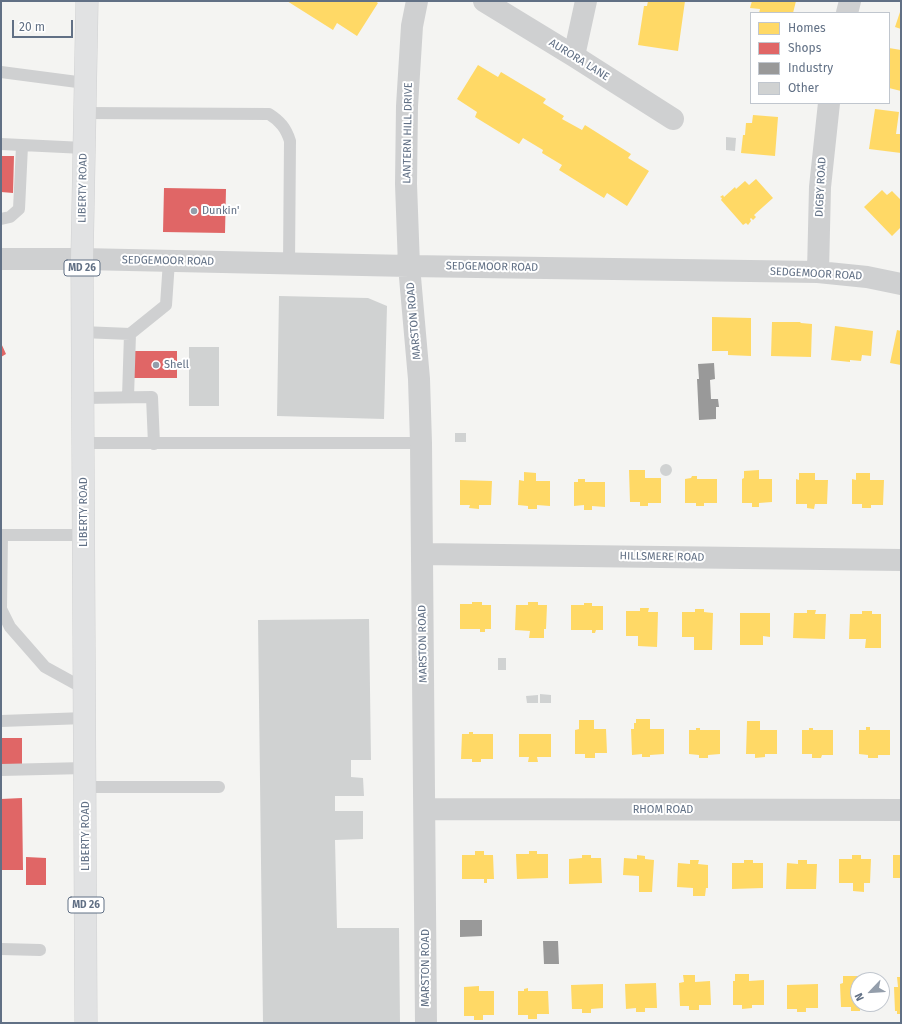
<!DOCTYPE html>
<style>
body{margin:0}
#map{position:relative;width:902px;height:1024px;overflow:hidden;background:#f4f4f2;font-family:"Fira Sans",sans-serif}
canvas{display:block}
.frame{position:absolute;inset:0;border:2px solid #617085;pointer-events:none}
.legend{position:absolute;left:750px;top:12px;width:140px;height:92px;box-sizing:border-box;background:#fff;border:1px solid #c0c6ce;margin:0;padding:5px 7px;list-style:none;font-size:12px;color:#617085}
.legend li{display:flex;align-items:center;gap:8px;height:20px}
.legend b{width:20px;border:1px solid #c0c6ce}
.north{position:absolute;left:850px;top:972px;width:40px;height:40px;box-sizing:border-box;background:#fff;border:1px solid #c0c6ce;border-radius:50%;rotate:245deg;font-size:11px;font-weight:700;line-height:16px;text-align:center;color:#617085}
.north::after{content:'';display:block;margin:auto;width:14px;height:18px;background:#949eab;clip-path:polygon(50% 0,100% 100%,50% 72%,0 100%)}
.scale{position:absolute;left:12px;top:20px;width:61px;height:18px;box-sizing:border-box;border:2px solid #617085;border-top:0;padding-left:5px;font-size:12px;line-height:14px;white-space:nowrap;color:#617085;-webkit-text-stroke:3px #fff;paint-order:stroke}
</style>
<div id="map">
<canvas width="902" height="1024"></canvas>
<div class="frame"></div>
<ul class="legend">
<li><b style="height:11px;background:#ffd966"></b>Homes</li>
<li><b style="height:11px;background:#e06666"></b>Shops</li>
<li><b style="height:11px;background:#999"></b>Industry</li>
<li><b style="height:11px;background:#d0d2d2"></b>Other</li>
</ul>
<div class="north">N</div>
<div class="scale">20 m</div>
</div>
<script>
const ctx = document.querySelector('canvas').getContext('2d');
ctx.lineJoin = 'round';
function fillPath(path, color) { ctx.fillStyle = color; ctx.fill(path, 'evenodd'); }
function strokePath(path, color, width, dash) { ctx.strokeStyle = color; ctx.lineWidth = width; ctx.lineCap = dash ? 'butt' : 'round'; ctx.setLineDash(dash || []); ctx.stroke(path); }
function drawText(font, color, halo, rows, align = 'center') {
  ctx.font = font + ' "Fira Sans",sans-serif'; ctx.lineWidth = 4; ctx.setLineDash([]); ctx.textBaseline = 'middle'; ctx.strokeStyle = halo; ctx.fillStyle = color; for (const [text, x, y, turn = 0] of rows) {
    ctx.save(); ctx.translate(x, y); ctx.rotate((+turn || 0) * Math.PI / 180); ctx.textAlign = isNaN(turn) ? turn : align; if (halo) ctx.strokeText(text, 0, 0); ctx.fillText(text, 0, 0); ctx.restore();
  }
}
fillPath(new Path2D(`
 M287,1H375L378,3L357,36L337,23L333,30Z
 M648,1H685L678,51L638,45L644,6H647Z
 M752,1H796L793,13H759L760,9L750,8Z
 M901,9V29L895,27Z
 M889,48L901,50V91L889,88Z
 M478,65L498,77L501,72L546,99L543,103L564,116L562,119L582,130L585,125L631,154L628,158L649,171L627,206L607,193L604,198L559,170L562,165L542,153L543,150L523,138L519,144L475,117L477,112L457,99Z
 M875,109L899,112L896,134H901V153L869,149Z
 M753,115L778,117L775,156L741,153L743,135H745L746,123H752Z
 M756,179L773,198L754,215L756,217L753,220L751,218L750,219L751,221L748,225L746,223L743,225L721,200L722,198L720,197L723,195L724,197L735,187L736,189L745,181L749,185Z
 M882,190L887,195L892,191L901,200V227L892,236L864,207Z
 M712,317L751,318V356L728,355V351H712Z
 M772,322H800L801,323L812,324L811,357L771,356Z
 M835,326L873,331L871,356L862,355L861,361L850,360V362L831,360Z
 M897,330L901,331V365L890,363Z
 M629,470H645V478H661V503H648V506H640V502H630Z
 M759,470V479H772V502L759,503V507H752V503H742V479L744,478V471Z
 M524,472L536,473V481H550V506L537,505V509H528V506L518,505L519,480L524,481Z
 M799,473H815V480H828L827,504H815L814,509L807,508V504H796V479L799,480Z
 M856,473H870V480H884L883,505H871V508H862V504H852V479L856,480Z
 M692,476H697V479H717V503H704V506H696V503H685V479L691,478Z
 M578,479H585V482H605V507L592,506V510H584V505L574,506V482H578Z
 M460,480L492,481L491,505H479V509L469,508L470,505H460Z
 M472,602H482V605H491V629H485V632H480V629H460V604H472Z
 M528,602H538V605H547L546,629H544V638H529L530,631L515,630L516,605H528Z
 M584,603H592V606H603V630H596L595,633H592V630H571V605H584Z
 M640,608H649L648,612H658L657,647L638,646V636H626V611H640Z
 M695,609H704V612L713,613L712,650H694V637H682V612H695Z
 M807,610H816L815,614H826L825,639L793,638L794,613H807Z
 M862,611H872V614H881V648H865L866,639H849L850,614H862Z
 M740,613H770V637L763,636V645H740Z
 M636,719H650V729H664V754L650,755V757H642V754L632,755L631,729H634V723H636Z
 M579,720H594V729H606L607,753H595V758H585V754H575V730L579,729Z
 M747,721H760V730H777V754H765V757L755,758V754H746Z
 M866,727H870V730H890V755H878V758H868V755L859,754V730H866Z
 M696,728H700V730H720V754L708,755V758H699V755L689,754V730H696Z
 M809,728H813V730H833V755H822L821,758H812V754H802V730H809Z
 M469,732H473V734H493V759H481V762H472V759H461L462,734H469Z
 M519,734H551V757H537L538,762H528L529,757H519Z
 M475,851H484V855H493L494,879H487V883H484V879H462V855H475Z
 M529,851H537V854H548V878L517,879L516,854H529Z
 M582,855H591V858H601L602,883L569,884V859L582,858Z
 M637,855L645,856V859L654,860L652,892H639V876L623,875L624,858L637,859Z
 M852,855H861V859H871L870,883H864V892L853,891V883H839V859H852Z
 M893,855H901V878H893Z
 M690,860H699L698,864L708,865V888H706L705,896H693V888L677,887L678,863L690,864Z
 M744,860H753V863H763V888L732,889V863H744Z
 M798,860H807V864H817L816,889H786L787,863L798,864Z
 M735,974H749V981L764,980V1005H752V1008L742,1009V1005H733V981H735Z
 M683,975H695V982L710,981L711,1005H699V1010H689V1006H680L679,983L684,982Z
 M843,976H858V1004H872V1007H860V1011H851V1007H841L840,984L843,983Z
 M897,977H901V1014H897V1011H895L894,987H898Z
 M656,983L657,1008H645V1012H636V1008L626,1009L625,984Z
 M603,984V1008L591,1009V1013H582V1009H572L571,985Z
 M818,984V1008H806V1012H797V1009H787V985Z
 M479,986V991H494V1015H483V1020H474V1016H464V987Z
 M528,988V991H548L549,1014H537V1019H528V1015H518V991H524V989Z`), '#ffd966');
fillPath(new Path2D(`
 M1,156H14L13,193L1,192Z
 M164,188L226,189L225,233L163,232Z
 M1,343L6,354L1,357Z
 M134,351H177V378H134Z
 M1,738H22V764H1Z
 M22,798L23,870H1V799Z
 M26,857L46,858V885H26Z`), '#e06666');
fillPath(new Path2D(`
 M714,363L715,379L710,380L711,399H718L719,407H716V419L699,420L697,379H699L698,364Z
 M460,920H482V936L460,937Z
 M543,941H558L559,964H544Z`), '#999');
fillPath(new Path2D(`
 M726,137L736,138L735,151L726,150Z
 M279,296L368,298L387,306L384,419L277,416Z
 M189,347H219V406H189Z
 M455,433H466V442H455Z
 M660 470a6 6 0 1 1 12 0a6 6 0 1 1-12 0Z
 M369,619L371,760H351V777L363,778L364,796H335V811H363V839L335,840L337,928H399L400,1023H263L258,620Z
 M498,658H506V670H498Z
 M540,694L551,695V703H540Z
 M538,695V703H527L526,696Z`), '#d0d2d2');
const primary = new Path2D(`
 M86,1023L82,259L87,1`);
strokePath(primary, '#d0d1d2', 23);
strokePath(new Path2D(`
 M1,72L85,83
 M85,113L269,114C280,121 286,128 290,141L289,264
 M1,144L84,148
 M1,219L10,217L19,209L22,146
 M82,332L130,334L128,397
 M130,334L166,305L169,261
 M83,398L152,397L154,444
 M83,443H421
 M84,535H2L1,609L10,627L45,667L85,689
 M1,721L85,718
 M1,770L85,768
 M86,787H219
 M1,949L40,950`), '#cfd0d1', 12);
strokePath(new Path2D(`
 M417,1L412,26L407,106L406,184L409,266L419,379L421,443L426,1023
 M484,1L574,56L673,119
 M847,13L850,1
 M574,56L586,1
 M1,259H82L409,266L818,272L867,277L901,284
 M818,272L820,187L829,103
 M422,554L901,560
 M425,809L901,810`), '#cfd0d1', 22);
strokePath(primary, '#e1e2e3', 22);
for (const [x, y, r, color] of [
 [194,211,4,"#949eab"],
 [156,365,4,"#949eab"]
]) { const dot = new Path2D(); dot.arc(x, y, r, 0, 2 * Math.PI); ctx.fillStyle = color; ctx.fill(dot); strokePath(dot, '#fff', 1.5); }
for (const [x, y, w] of [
 [82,268,36],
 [86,905,36]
]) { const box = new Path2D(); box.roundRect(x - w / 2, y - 8, w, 16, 3); ctx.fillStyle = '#fff'; ctx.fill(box); strokePath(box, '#617085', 1); }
drawText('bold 10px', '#617085', null, [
 ["MD 26",82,268],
 ["MD 26",86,905]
]);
drawText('11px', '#617085', '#fff', [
 ["AURORA LANE",579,60,32],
 ["LANTERN HILL DRIVE",408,133,-89],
 ["DIGBY ROAD",821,187,-87],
 ["LIBERTY ROAD",83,188,-89],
 ["SEDGEMOOR ROAD",168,261,1],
 ["SEDGEMOOR ROAD",492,267,1],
 ["SEDGEMOOR ROAD",816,274,3],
 ["MARSTON ROAD",414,321,-95],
 ["LIBERTY ROAD",84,512,-90],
 ["HILLSMERE ROAD",662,557,1],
 ["MARSTON ROAD",423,644,-91],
 ["RHOM ROAD",663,810],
 ["LIBERTY ROAD",86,836,-90],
 ["MARSTON ROAD",426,968,-90]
]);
drawText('11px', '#617085', '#fff', [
 ["Dunkin'",202,211],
 ["Shell",164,365]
], 'left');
</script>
